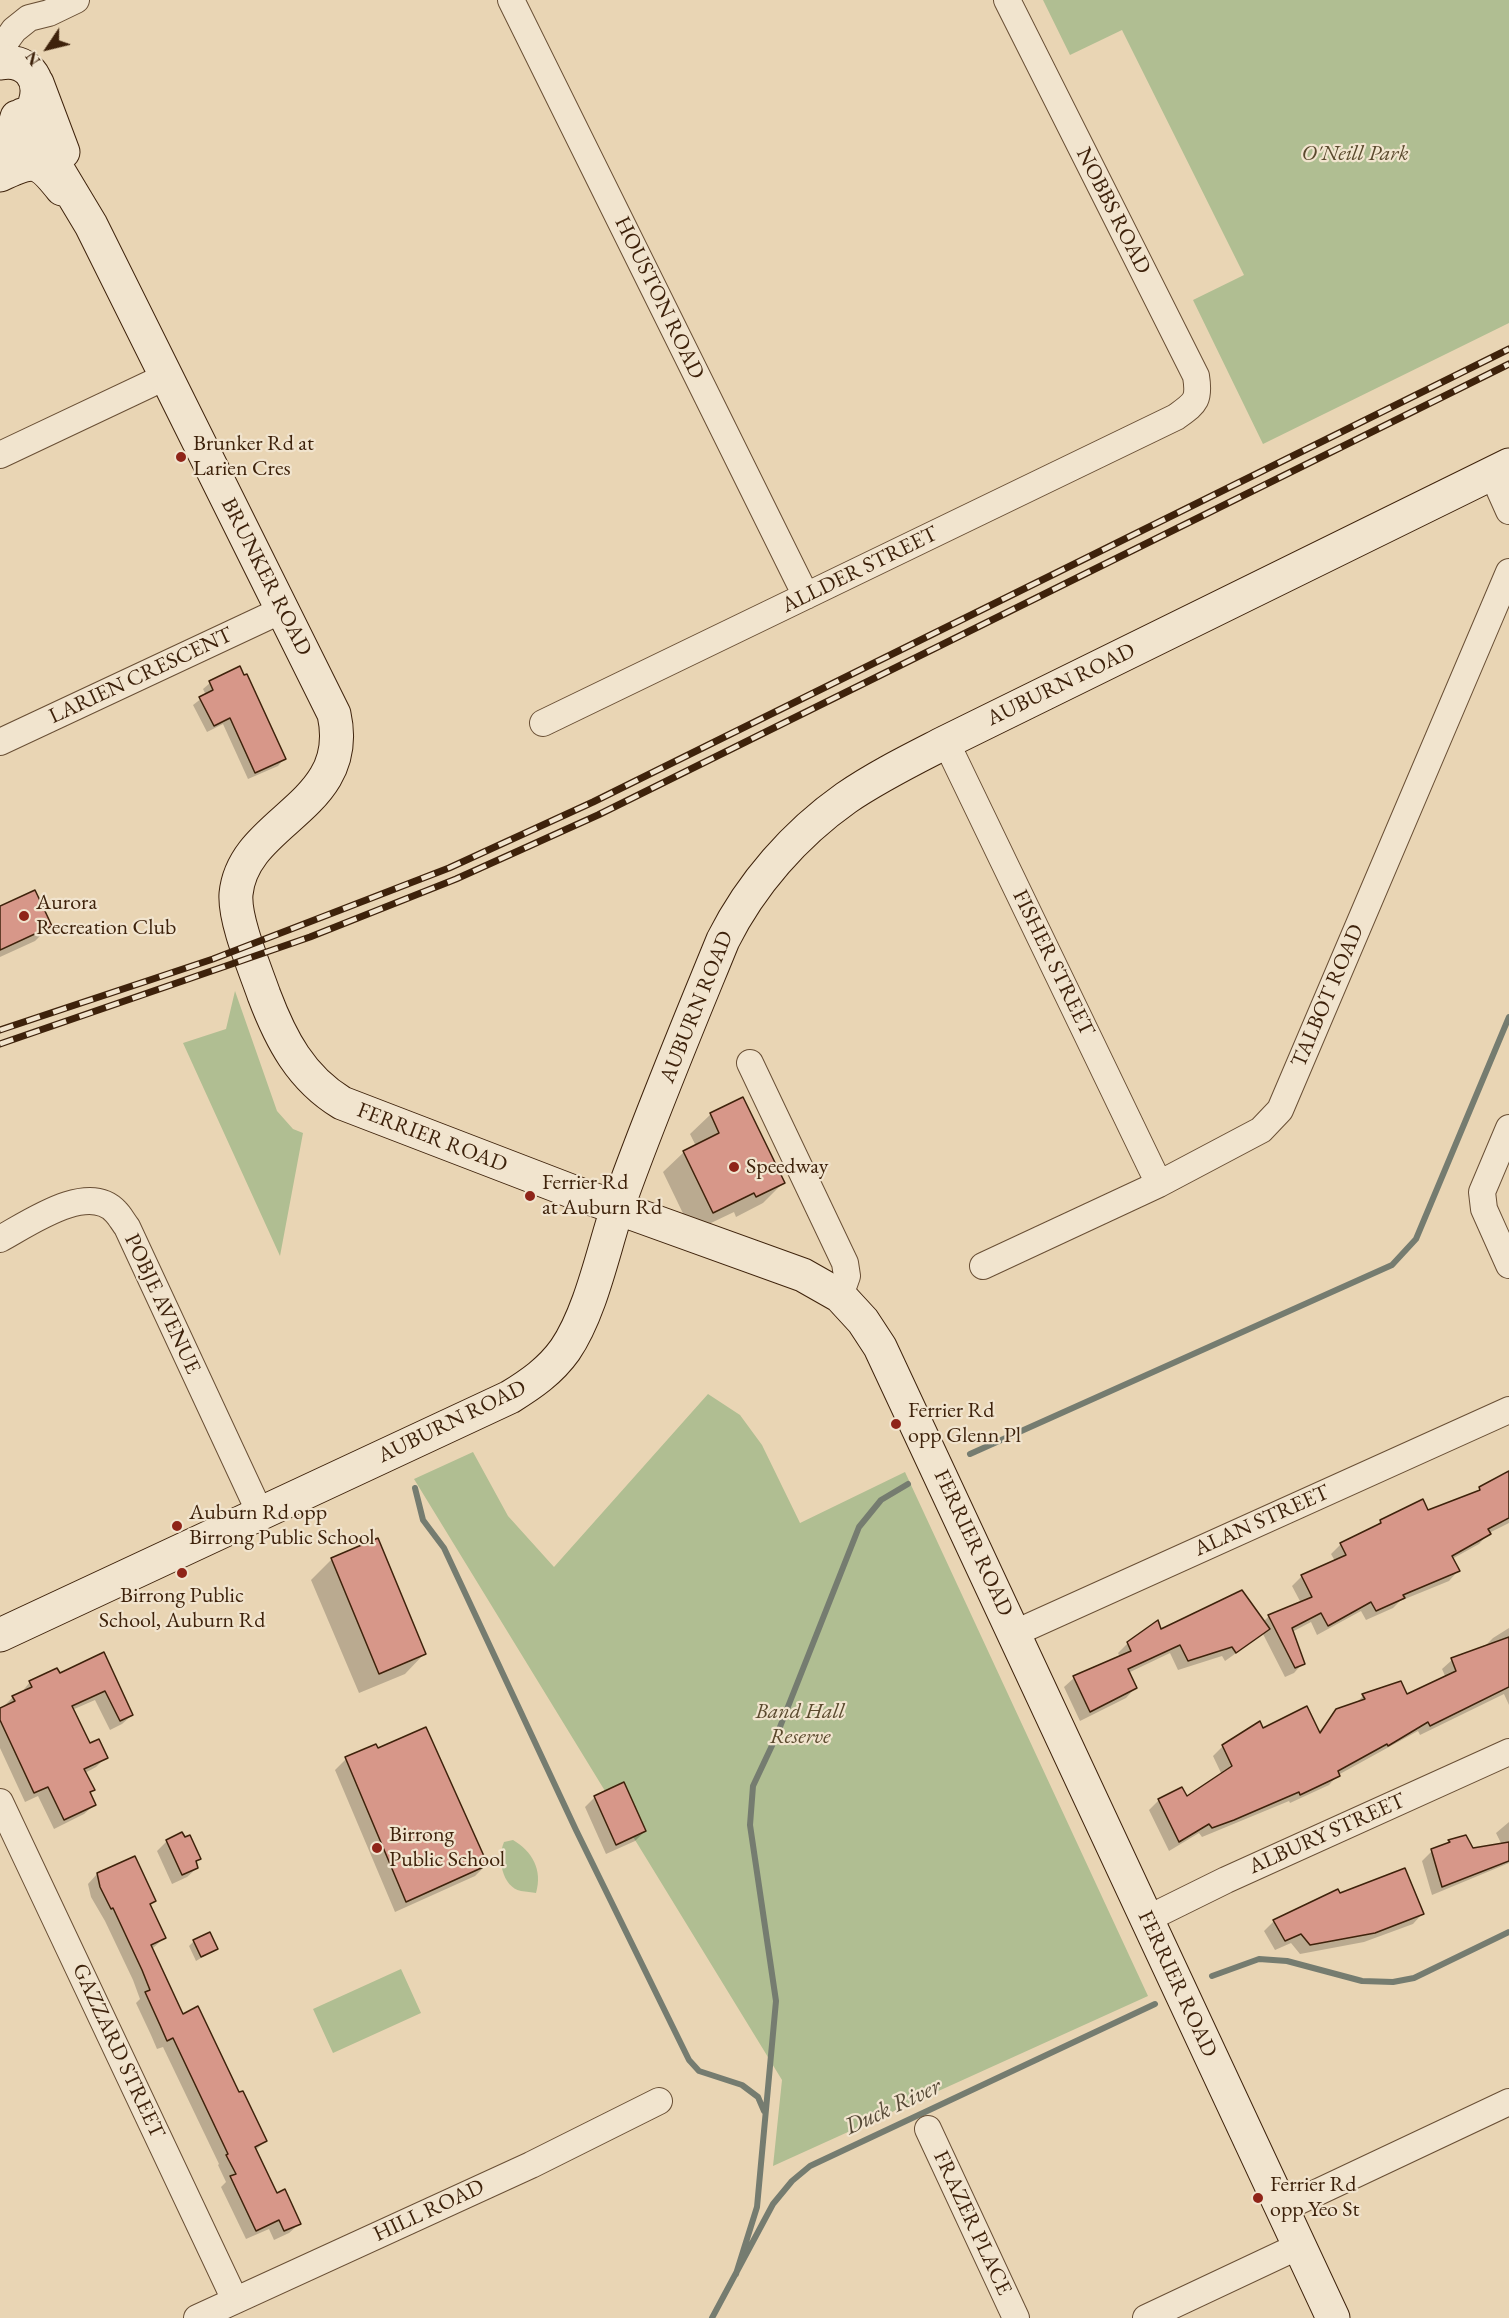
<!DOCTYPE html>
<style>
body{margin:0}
#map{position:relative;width:1509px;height:2318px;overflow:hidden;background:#e9d5b4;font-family:"EB Garamond",serif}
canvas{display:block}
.north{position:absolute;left:18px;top:18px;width:60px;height:60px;-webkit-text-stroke:4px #f1e4ce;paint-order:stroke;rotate:235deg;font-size:16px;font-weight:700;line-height:24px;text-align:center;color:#3e220b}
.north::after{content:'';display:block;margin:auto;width:21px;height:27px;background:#3e220b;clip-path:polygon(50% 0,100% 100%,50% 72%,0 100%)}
</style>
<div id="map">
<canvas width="1509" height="2318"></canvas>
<div class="north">N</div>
</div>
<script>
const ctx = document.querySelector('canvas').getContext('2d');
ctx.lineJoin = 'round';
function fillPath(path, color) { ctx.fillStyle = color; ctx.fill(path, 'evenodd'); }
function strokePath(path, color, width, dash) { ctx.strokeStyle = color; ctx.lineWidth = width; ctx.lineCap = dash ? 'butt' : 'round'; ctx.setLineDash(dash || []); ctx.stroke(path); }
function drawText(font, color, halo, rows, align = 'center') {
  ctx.font = font + ' "EB Garamond",serif'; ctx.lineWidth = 4.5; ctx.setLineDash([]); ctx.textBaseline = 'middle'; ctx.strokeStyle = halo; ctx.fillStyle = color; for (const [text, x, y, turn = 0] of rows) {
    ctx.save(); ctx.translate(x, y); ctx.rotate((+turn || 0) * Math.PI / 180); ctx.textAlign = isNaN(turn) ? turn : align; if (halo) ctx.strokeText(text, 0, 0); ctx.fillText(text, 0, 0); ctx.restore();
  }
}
fillPath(new Path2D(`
 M1043,0H1509V323L1263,444L1193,300L1244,275L1122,30L1070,55Z
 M235,991L277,1111L293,1129L303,1133L280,1256L183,1043L226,1029Z
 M708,1394L740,1415L762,1445L800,1523L905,1472L1148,1996L773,2166L782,2080L414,1479L473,1452L508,1516L554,1567Z
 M513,1840C532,1851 543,1870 536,1893C532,1892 526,1892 521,1891C502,1887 497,1858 504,1842Z
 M401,1969L421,2013L333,2053L313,2009Z`), '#b0be92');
fillPath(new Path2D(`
 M210,683L284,759L278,766L248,779L223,724L207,732L193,705L206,695L203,689Z
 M0,907L50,926L35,941L0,957Z
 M711,1114L783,1183L763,1203L736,1217L734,1212L692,1232L663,1172L684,1152L696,1146L690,1134Z
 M1509,1471V1523L1489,1533L1479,1544L1452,1559L1458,1571L1449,1581L1400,1601L1393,1608L1366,1620L1361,1611L1317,1635L1311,1622L1292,1632L1303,1663L1294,1673L1285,1677L1263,1634L1225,1661L1222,1656L1178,1670L1170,1653L1128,1673L1135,1688L1126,1698L1080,1721L1064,1687L1074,1678L1120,1657L1118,1653L1128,1643L1161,1631L1263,1622L1269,1616L1301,1603L1292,1586L1302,1576L1335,1561L1331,1554L1341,1544L1373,1528L1381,1521L1428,1511L1475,1493Z
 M377,1540L425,1653L405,1674L359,1693L311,1580L331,1560Z
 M1509,1628V1705L1504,1694L1420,1735L1418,1731L1338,1775L1329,1785L1290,1803L1289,1801L1202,1837L1199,1833L1169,1851L1149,1810L1158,1801L1182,1789L1187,1798L1222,1775L1213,1756L1223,1746L1262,1730L1318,1733L1337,1710L1354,1705L1363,1696L1400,1683L1406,1696L1446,1678L1442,1669L1452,1660L1483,1648L1493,1638Z
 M103,1654L132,1715L122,1724L110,1730L95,1700L72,1710L89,1745L106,1757L96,1767L85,1773L93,1790L89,1794L94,1805L84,1814L54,1829L38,1796L25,1802L0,1748V1710L13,1697L21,1693L30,1682L59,1675Z
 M346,1759L486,1865L475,1876L395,1912L335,1770Z
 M623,1784L645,1831L635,1841L606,1854L585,1807L594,1798Z
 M1509,1822V1863L1432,1895L1422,1861L1432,1851L1444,1846L1449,1841L1472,1850L1502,1845L1496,1833Z
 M167,1841L199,1859L195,1863L197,1868L187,1877L172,1884L157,1851Z
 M97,1874L154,1901L149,1906L164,1938L152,1949L182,2016L238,2094L265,2141L255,2151L276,2195L299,2224L289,2233L274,2240L269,2229L246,2239L221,2187L226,2182L218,2165L219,2164L163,2047L157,2049L151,2035L136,2003L140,1999L133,1980L105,1921L91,1897L88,1884Z
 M1339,1895L1422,1914L1413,1924L1364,1942L1300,1954L1291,1943L1275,1950L1264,1931L1274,1921Z
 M194,1941L216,1949L196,1961L189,1946Z`), '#0003');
strokePath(new Path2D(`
 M970,1454L1392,1265L1416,1239L1509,1017
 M415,1488L423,1520L444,1548L576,1830L689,2060L699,2071L742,2085L758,2097L764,2111
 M1212,1976L1259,1959L1287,1961L1362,1981L1393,1982L1414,1978L1509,1932
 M736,2274L757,2207L776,2001L750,1825L753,1786L776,1737L859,1527L881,1500L908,1484
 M712,2318L773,2204L792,2181L810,2166L1155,2004`), '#757c70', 6);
const building = new Path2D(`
 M240,666L244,675L247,674L286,759L255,773L230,718L214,726L199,697L213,690L209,681Z
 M35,890L52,926L0,950V906Z
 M743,1097L785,1183L756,1197L754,1193L713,1213L683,1151L719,1133L710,1113Z
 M1509,1471V1518L1488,1529L1491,1534L1452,1556L1460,1571L1403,1595L1405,1598L1376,1611L1371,1602L1328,1626L1321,1613L1292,1628L1305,1664L1295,1668L1268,1615L1312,1597L1301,1575L1346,1555L1340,1543L1381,1523L1380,1520L1423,1499L1428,1510L1480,1490L1479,1487Z
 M378,1538L426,1654L379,1674L331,1558Z
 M1242,1590L1270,1629L1236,1653L1232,1647L1188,1661L1180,1645L1128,1669L1137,1688L1090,1712L1073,1676L1131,1651L1127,1642L1158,1620L1161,1629Z
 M1509,1637V1687L1430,1726L1428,1722L1388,1746L1387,1744L1338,1771L1340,1776L1300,1795L1299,1792L1234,1820L1212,1828L1209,1824L1179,1842L1158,1799L1182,1787L1187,1796L1232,1766L1222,1745L1260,1721L1263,1728L1307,1706L1320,1733L1336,1709L1365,1699L1362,1694L1401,1681L1407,1694L1456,1671L1451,1658Z
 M104,1652L133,1715L120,1721L105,1691L72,1706L90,1743L99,1739L108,1758L84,1769L95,1790L90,1792L96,1805L64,1820L48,1787L34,1793L0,1720V1708L15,1701L12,1696L32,1687L29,1681L57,1668L60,1673Z
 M426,1727L488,1865L406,1902L345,1757L376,1744L378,1748Z
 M624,1782L646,1831L616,1845L594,1796Z
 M182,1832L185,1837L190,1835L201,1859L196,1861L198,1868L182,1875L166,1840Z
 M1466,1835L1473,1848L1509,1842V1861L1442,1887L1431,1849L1450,1842L1448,1840Z
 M135,1856L156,1901L150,1904L166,1938L151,1945L183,2014L198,2006L239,2092L243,2091L267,2141L255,2147L277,2193L285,2189L301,2224L284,2231L279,2220L256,2231L230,2176L236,2174L226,2155L228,2154L173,2038L167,2041L160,2025L145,1992L150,1990L142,1970L113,1908L111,1909L100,1887L97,1873Z
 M1405,1868L1424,1914L1375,1933L1310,1945L1301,1934L1285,1941L1273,1920L1338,1889L1340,1893Z
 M210,1932L218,1949L201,1957L193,1940Z`);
fillPath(building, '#d79789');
strokePath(building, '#3e220b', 1.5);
const street = new Path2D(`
 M511,0L806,596
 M2,62L6,41L14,30L29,18L49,13L76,0
 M0,455L165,377
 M1492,473L1509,511
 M543,723L1176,417C1195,403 1200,401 1196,376L1007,0
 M0,742L282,610
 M946,742L1159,1184
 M750,1063L845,1263L847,1276L840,1296
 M1509,1128L1482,1192L1484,1209L1509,1265
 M0,1239C28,1224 88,1181 116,1212C120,1216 123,1222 127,1227L260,1513
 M983,1266L1159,1184L1261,1130L1280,1110L1509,572
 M1015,1633L1509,1410
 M0,1802L235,2300
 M1147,1919L1226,1880L1509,1752
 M928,2129L1016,2318
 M1282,2209L1509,2102
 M197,2318L531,2165L659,2101
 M1146,2318L1299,2246`);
const secondary = new Path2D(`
 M0,63C26,58 43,78 35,103
 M37,83L63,152
 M22,115L55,165L91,225L334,714C355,808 243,819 236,894C234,920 255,969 264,995C281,1040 301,1078 342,1103L584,1196L803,1275L840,1296L863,1321L880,1347L1333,2318
 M0,157L11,139L17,117
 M0,175C35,159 38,159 62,189
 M0,1635L510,1397C531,1384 550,1371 565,1350C591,1312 603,1251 618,1206C650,1116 687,1028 723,940C751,884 795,834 846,798C878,776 913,759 946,742L1509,465`);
strokePath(street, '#694f35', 28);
strokePath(secondary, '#3e220b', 35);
strokePath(street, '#f1e4ce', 26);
strokePath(secondary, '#f1e4ce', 33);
const rail = new Path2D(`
 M0,1030L213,959L304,924L449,868L593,802L1509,349
 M0,1044L310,937L456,879L598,815L1509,364`);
strokePath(rail, '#3e220b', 7);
strokePath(rail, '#f1e4ce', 4.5, [14]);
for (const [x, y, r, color] of [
 [181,457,6,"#8f2418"],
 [24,916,6,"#8f2418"],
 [734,1167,6,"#8f2418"],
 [530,1196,6,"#8f2418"],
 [896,1424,6,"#8f2418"],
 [177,1526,6,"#8f2418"],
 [182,1573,6,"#8f2418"],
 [377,1848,6,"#8f2418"],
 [1258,2198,6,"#8f2418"]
]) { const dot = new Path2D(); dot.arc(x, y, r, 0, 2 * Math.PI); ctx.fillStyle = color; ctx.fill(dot); strokePath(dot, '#f1e4ce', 2); }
drawText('italic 22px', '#5a492d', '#f1e4ce', [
 ["O'Neill Park",1355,154],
 ["Band Hall",800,1712],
 ["Reserve",800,1737]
]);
drawText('22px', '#3e220b', '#f1e4ce', [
 ["NOBBS ROAD",1113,211,63],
 ["HOUSTON ROAD",659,298,64],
 ["ALLDER STREET",860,570,-26],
 ["BRUNKER ROAD",266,577,63],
 ["LARIEN CRESCENT",141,676,-25],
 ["AUBURN ROAD",1061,685,-26],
 ["FISHER STREET",1053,963,64],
 ["TALBOT ROAD",1328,996,-67],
 ["AUBURN ROAD",697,1007,-68],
 ["FERRIER ROAD",432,1138,21],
 ["POBJE AVENUE",162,1304,65],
 ["AUBURN ROAD",452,1422,-26],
 ["ALAN STREET",1262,1521,-24],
 ["FERRIER ROAD",973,1543,65],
 ["ALBURY STREET",1327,1834,-24],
 ["FERRIER ROAD",1177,1984,65],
 ["GAZZARD STREET",118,2051,65],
 ["HILL ROAD",429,2211,-25],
 ["FRAZER PLACE",972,2223,65]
]);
drawText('22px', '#3e220b', '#f1e4ce', [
 ["Brunker Rd at",193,444],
 ["Larien Cres",193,469],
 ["Aurora",36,903],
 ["Recreation Club",36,928],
 ["Speedway",746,1167],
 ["Ferrier Rd",542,1183],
 ["at Auburn Rd",542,1208],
 ["Ferrier Rd",908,1411],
 ["opp Glenn Pl",908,1436],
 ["Auburn Rd opp",189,1513],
 ["Birrong Public School",189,1538],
 ["Birrong Public",182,1596,"center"],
 ["School, Auburn Rd",182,1621,"center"],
 ["Birrong",389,1835],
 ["Public School",389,1860],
 ["Ferrier Rd",1270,2185],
 ["opp Yeo St",1270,2210]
], 'left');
drawText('italic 24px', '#554835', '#f1e4ce', [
 ["Duck River",893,2107,-25]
]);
</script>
